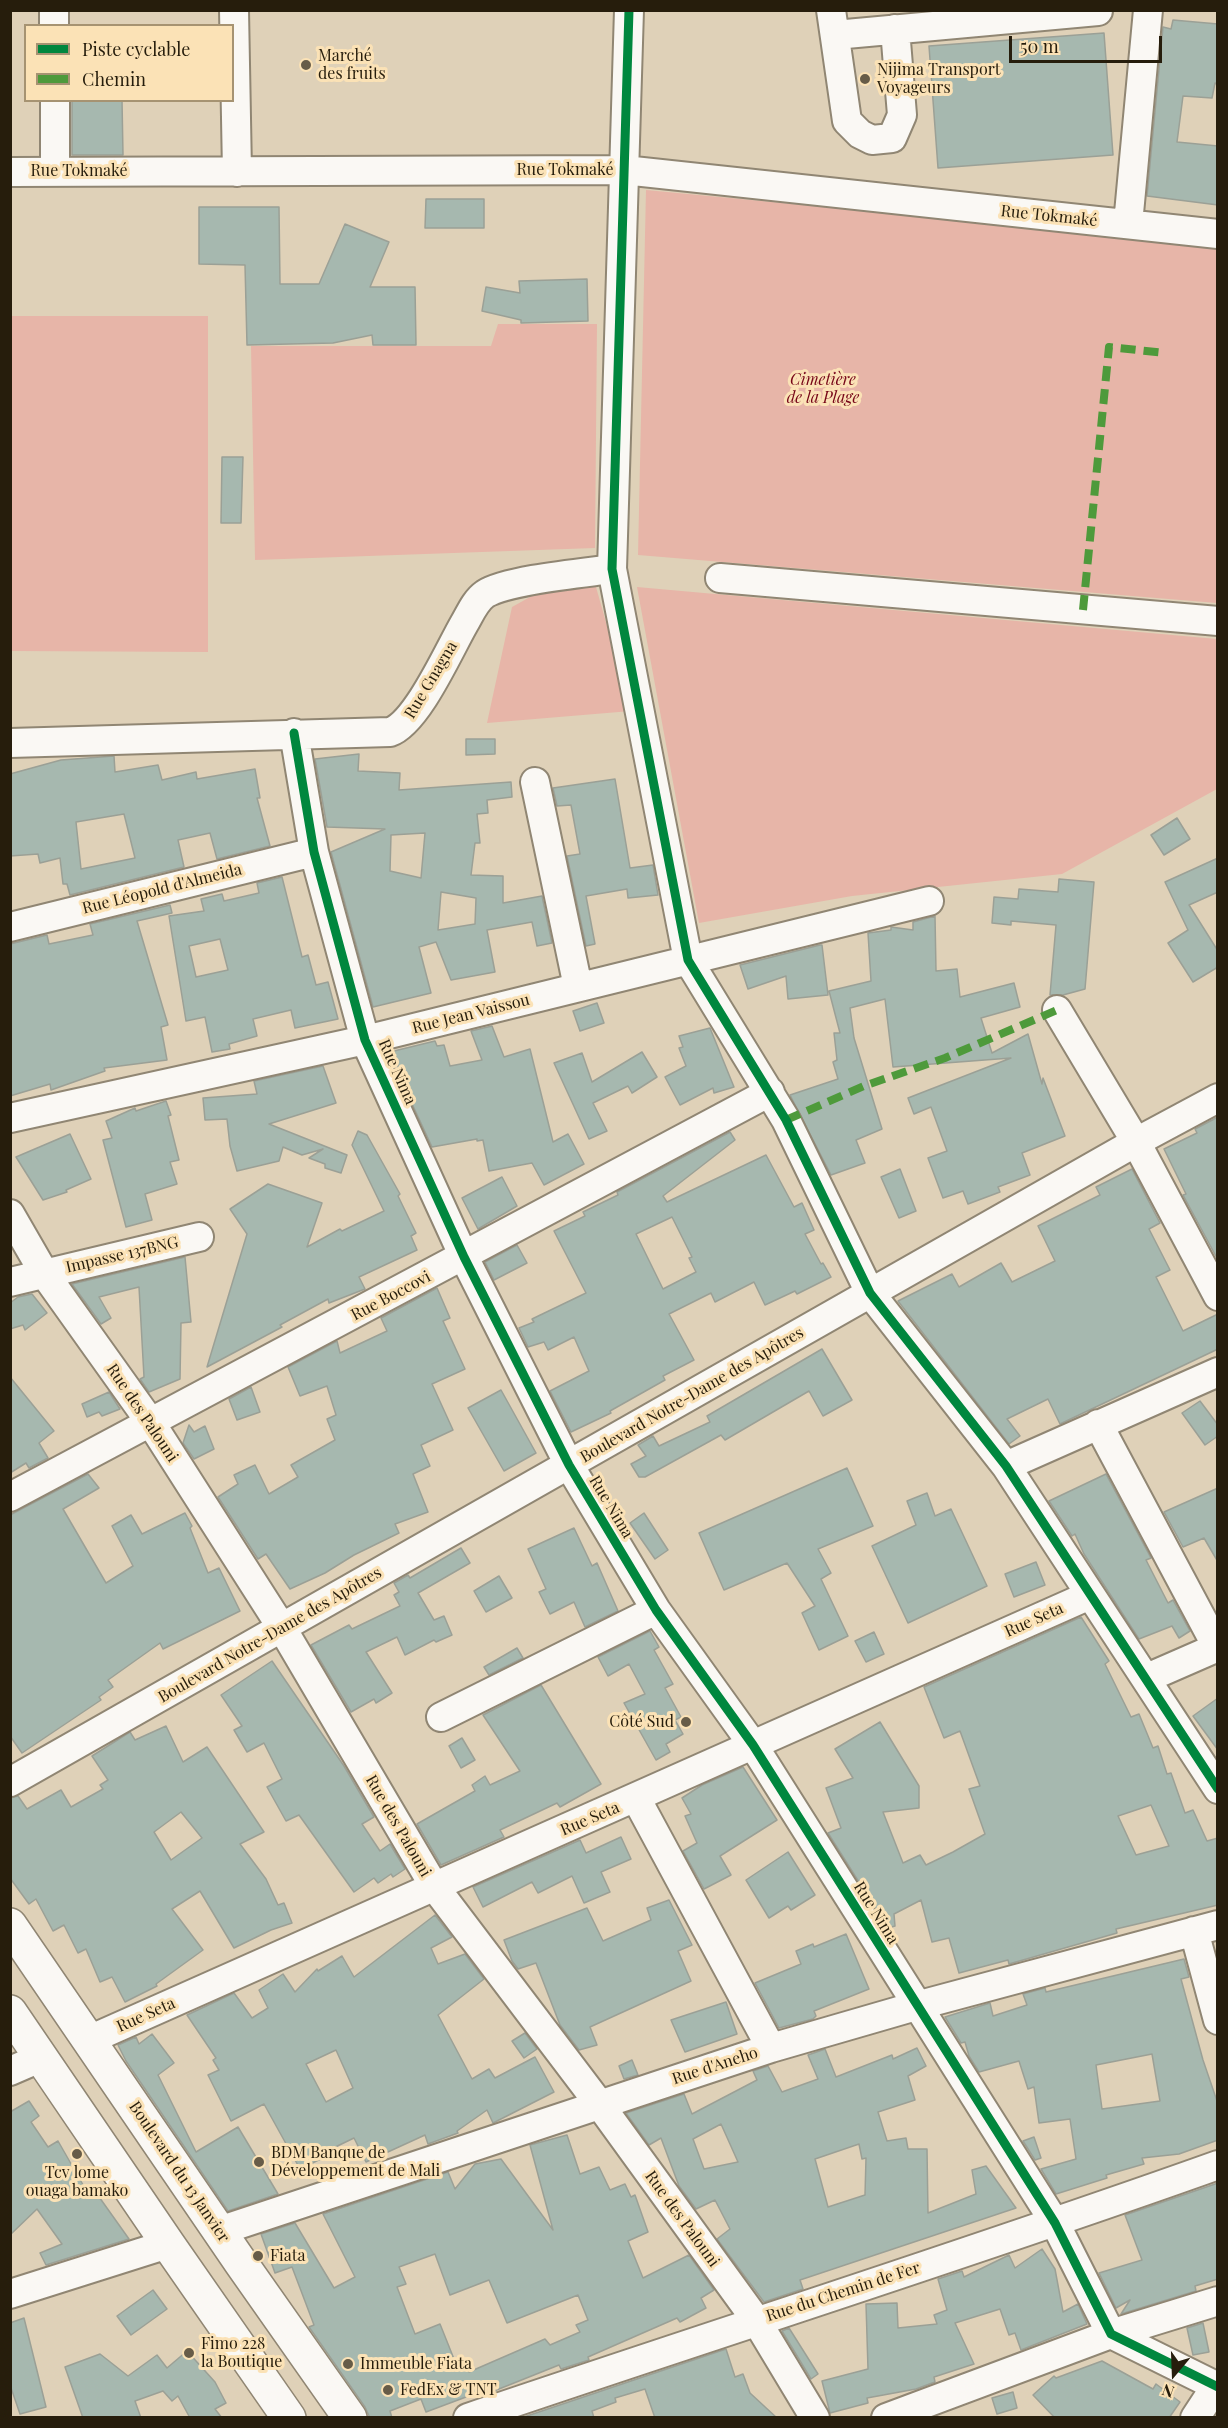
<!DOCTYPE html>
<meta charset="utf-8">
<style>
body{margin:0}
#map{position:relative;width:1228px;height:2428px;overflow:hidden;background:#dfd1b8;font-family:"Playfair Display",serif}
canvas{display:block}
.frame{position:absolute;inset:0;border:12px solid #261d0c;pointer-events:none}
.legend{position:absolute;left:24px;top:24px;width:210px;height:78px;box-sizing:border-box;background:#fbe2b6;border:2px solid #a69372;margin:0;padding:8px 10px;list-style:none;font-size:18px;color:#261d0c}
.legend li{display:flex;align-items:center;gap:12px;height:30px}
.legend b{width:30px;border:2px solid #a69372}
.north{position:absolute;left:1144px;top:2344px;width:60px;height:60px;-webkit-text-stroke:4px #fbe2b6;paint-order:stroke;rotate:199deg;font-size:16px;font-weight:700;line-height:24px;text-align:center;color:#261d0c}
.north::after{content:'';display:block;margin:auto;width:21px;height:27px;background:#261d0c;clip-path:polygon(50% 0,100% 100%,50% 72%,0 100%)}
.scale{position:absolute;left:1009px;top:36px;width:153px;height:27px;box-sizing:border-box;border:3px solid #261d0c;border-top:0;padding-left:8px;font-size:18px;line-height:21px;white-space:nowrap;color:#261d0c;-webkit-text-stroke:4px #fbe2b6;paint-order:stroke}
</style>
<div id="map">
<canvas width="1228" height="2428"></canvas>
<div class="frame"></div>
<ul class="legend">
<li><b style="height:8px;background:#00873e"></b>Piste cyclable</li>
<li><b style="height:8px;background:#4e9a3b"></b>Chemin</li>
</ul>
<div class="north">N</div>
<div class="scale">50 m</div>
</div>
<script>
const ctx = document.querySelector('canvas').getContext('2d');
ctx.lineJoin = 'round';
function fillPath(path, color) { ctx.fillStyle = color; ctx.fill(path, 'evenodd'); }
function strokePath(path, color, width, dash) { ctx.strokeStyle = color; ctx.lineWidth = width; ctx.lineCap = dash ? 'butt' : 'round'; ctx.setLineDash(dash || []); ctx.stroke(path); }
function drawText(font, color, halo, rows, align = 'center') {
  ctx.font = font + ' "Playfair Display",serif'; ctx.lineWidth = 6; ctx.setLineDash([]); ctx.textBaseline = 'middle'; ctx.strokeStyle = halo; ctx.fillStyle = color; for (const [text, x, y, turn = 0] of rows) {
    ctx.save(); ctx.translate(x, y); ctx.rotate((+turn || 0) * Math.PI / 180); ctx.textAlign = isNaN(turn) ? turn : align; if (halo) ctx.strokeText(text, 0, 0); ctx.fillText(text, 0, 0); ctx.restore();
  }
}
fillPath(new Path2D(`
 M646,190L982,222L1217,247V603L638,555Z
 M11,316H208V652L11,651Z
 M498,324H597L595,548L255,560L251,346H491Z
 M548,587H596L631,711L487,723L512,607Z
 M637,587L1217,639V789L1062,874L852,896L699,923Z`), '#e7b5a8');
const building = new Path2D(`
 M1173,20L1218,24V84L1215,83L1212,98L1183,96L1177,142L1218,146V205L1147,196L1163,27L1171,29Z
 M1104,33L1113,155L938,168L929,46Z
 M72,100H122L123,155H72Z
 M426,199H484V228H425Z
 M199,207H279L280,284H319L345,224L389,242L370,287H415L416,345H373L372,335L333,343L247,345L245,265L199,264Z
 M587,279L588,321L521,323V320L482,311L486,287L520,293L519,281Z
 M222,457H243L241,523H221Z
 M466,739H495V754L466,755Z
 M359,754L358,771L400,773L399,790L511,782L512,797L487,800L488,813L477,814L480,843H475L471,875L503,876V903L542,896L552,943L537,946L532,922L487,930L495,972L451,980L436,942L419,947L431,993L373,1007L331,852L385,829L327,827L315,759ZM425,833L421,878L390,871L391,835ZM441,892L476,898L475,924L438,930Z
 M114,756L115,772L158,765L162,780L196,772L197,779L255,769L260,798H257L270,846L217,859L210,833L178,840L184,867L70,895L67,884H63L60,858L40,863L38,854L10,856V774L61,760ZM124,814L135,858L81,869L76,822Z
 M615,779L630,868L653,865L658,895L628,898L627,889L586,896L595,944L586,946L567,856L580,854L571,805L557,806L553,788Z
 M1177,818L1190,839L1164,855L1151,835Z
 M1218,858V892L1189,905L1218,951V967L1193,982L1168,943L1188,930L1165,882Z
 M282,877L302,957L308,955L316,985L328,982L338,1019L295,1028L291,1010L253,1019L257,1036L229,1044L230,1049L212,1052L205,1017L186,1021L169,916L204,911L201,899L222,894L224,901L259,893L257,883ZM220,939L228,970L196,977L189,946Z
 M1059,879L1094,882L1085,989L1063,995H1050L1056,925L1011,921V925L992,923L994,897L1018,899L1019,889L1058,892Z
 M170,905L172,913L137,921L168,1025L161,1027L167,1060L104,1068L105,1071L51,1090L50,1084L10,1096V944L47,935L49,944L93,935L90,924Z
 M935,916L936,971L957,969L960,997L1014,983L1020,1007L981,1018L992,1053L1028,1034L1042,1084L1043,1078L1065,1136L1022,1153L1030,1175L998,1187L1000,1192L968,1204L963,1191L943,1198L928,1158L947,1151L931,1107L914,1114L908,1098L1011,1058L893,1067L885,999L850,1008L854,1038L882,1129L856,1140L865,1163L831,1175L790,1095L838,1079L833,1062L837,1060L834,1033H840L829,991L871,981L868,933L891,930V927L913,930V922Z
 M820,945H822L828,995L788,999L786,976L748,989L740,965Z
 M597,1003L604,1023L580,1031L573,1011Z
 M492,1026L504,1057L530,1049L553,1142L568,1134L584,1164L544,1185L532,1163L489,1171L483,1140L477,1141V1139L432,1147L402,1082L394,1051L435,1041L437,1046L444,1045L450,1066L482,1060L471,1031Z
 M710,1028L734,1087L714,1093L713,1088L680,1105L665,1077L686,1066L679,1048L683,1047L679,1036Z
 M642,1052L657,1077L632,1093L628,1086L593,1103L607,1131L589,1139L554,1063L582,1053L592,1082Z
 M323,1066L336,1103L269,1124L347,1155L341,1173L325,1168V1164L309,1158L323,1149L302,1155L283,1147L279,1161L237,1171L230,1146L227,1119L205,1120L203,1098L257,1094L254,1081Z
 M166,1101L171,1115L168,1116L179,1160L170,1162L177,1184L145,1194L152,1220L126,1227L103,1140L112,1138L106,1121L135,1108L136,1111Z
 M1218,1117V1260L1183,1195L1186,1194L1164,1149L1197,1133L1195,1129Z
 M358,1131L367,1135L400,1194L398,1196L416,1233L411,1236L417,1250L359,1277L365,1289L329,1303L328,1299L280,1325L282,1327L207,1367L247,1234L230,1209L268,1184L322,1203L307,1247L340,1229L342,1231L384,1211L352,1145Z
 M730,1132L735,1140L663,1196L667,1202L766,1155L794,1207L802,1203L814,1230L805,1234L821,1264L823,1263L831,1277L797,1294L795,1291L765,1305L754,1282L715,1302L711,1293L669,1314L694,1360L663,1376L665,1380L610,1411L611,1413L571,1432L550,1391L589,1371L574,1337L548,1350L544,1342L528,1347L519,1328L534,1322L532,1319L586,1293L554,1231L585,1216L583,1212L618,1195L617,1192ZM672,1217L692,1257L689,1258L696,1272L663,1289L636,1234Z
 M70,1134L91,1179L66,1190L67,1192L43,1200L16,1157Z
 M900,1169L916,1211L899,1218L881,1177Z
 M1132,1169L1160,1223L1149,1229L1170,1270L1156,1277L1183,1331L1218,1314V1349L1060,1424L1048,1399L1007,1419L1020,1436L1009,1444L898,1301L952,1274L959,1287L1001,1263L1012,1282L1055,1261L1038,1226L1100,1195L1096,1187Z
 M502,1177L517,1206L478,1229L462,1198Z
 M517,1245L527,1263L494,1280L485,1262Z
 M185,1257L191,1322L181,1323L180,1379L149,1392L140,1379L144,1377L139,1287L99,1297L111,1318L101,1324L72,1284Z
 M437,1288L450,1318L443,1321L465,1369L432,1384L453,1430L421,1445L430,1466L413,1474L428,1512L395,1524L399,1533L354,1555L325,1573L290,1589L266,1554L258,1559L218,1497L238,1484L234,1475L255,1465L269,1494L298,1477L291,1465L335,1440L327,1419L336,1415L327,1386L300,1396L288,1367L337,1341L340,1353L387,1331L381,1318Z
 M32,1294L47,1313L25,1330L23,1325L10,1329V1303L18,1297Z
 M822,1349L852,1400L823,1416L809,1391L725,1440L721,1435L645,1477H639L631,1464L646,1456L638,1445L653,1436L659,1446L710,1422L707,1416Z
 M10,1377L54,1431L39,1443L48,1458L29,1468L26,1463L10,1473Z
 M251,1387L260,1412L237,1420L229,1399Z
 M501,1390L536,1453L504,1471L468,1408Z
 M109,1392L120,1409L102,1416L99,1412L87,1417L82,1404Z
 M1200,1401L1218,1425V1436L1205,1445L1182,1413Z
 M189,1425L194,1432L205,1426L214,1449L194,1459L183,1443Z
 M847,1468L873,1526L818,1549L831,1573L821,1579L848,1636L819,1650L802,1613L815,1606L787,1563L724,1590L699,1533Z
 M88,1474L99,1488L63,1509L106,1583L133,1566L112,1526L131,1515L142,1534L185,1513L192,1526L190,1528L208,1573L219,1568L240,1611L163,1649L160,1643L108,1680L113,1687L99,1697L101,1700L22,1753L10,1736V1515Z
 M1106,1474L1151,1558L1146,1560L1168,1603L1173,1600L1190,1631L1179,1638L1172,1626L1139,1639L1084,1554L1075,1534L1072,1536L1049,1501Z
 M1218,1488V1562L1204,1538L1183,1547L1164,1512Z
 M927,1493L935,1516L951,1509L987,1586L908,1623L872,1546L916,1525L907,1501Z
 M644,1513L668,1550L655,1559L630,1523Z
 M574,1528L592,1566L597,1563L618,1611L585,1627L574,1602L550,1614L539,1592L546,1589L528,1549Z
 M461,1548L470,1563L418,1593L434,1620L444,1616L452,1635L436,1642L434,1640L405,1655L397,1637L366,1652L392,1693L376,1703L374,1699L351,1712L311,1645L349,1625L352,1629L400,1606L394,1595L399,1592L394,1583L408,1575L410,1578Z
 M1036,1562L1045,1585L1014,1597L1005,1574Z
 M499,1576L512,1598L486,1612L474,1591Z
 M1081,1617L1109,1661L1105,1664L1131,1717L1139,1714L1153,1748L1158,1746L1167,1774L1171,1773L1185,1813L1193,1810L1207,1841L1218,1838V1905L1116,1929L1117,1933L1009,1964L1008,1960L959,1973L949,1938L932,1942L921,1900L894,1914L895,1926L888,1928L828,1833L841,1828L826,1788L853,1778L835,1749L880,1722L919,1786V1808L883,1812L903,1863L920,1855L926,1865L953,1852L985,1834L969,1789L980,1786L960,1731L944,1738L924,1687ZM1151,1805L1169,1846L1136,1855L1118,1816Z
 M650,1631L659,1647L654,1650L673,1684L665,1688L681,1717L675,1720L683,1734L666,1744L670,1752L656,1760L624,1703L645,1694L629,1664L608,1676L598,1657Z
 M874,1632L884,1654L866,1662L855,1641Z
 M517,1648L523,1658L489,1675L484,1667Z
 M272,1661L344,1766L374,1817L362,1824L380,1851L390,1844L405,1869L393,1877L391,1874L378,1883L374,1878L354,1892L299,1815L286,1821L267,1787L282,1779L264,1743L247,1752L234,1730L242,1726L221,1695Z
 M541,1685L601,1784L560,1807L557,1803L500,1830L504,1837L441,1865L417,1824L475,1791L472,1785L485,1776L490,1785L520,1771L483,1715Z
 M1218,1698V1750L1193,1716Z
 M166,1726L183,1762L207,1747L264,1832L240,1844L266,1879L278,1905L284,1903L292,1923L271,1930L234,1948L200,1891L172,1909L203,1950L156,1984L157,1986L125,2002L112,1977L100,1982L86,1949L78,1953L64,1925L53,1931L36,1899L29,1904L10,1878V1798L18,1796L27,1809L61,1790L71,1807L103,1789L100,1785L108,1780L92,1756L130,1732L135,1740ZM181,1812L202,1838L171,1860L154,1832Z
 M462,1738L475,1760L461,1768L449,1746Z
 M743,1767L777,1820L720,1856L731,1875L704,1889L683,1851L697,1843L685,1816L691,1814L682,1798L702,1785Z
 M621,1837L631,1859L601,1872L610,1892L584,1903L572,1876L538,1893L532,1882L483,1907L473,1887L580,1840L586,1853Z
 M788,1852L815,1895L791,1910L788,1906L769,1918L746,1880Z
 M669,1900L692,1945L678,1951L691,1981L590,2027L597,2045L579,2050L560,2025L536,1963L518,1969L512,1961L504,1940L587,1908L603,1941L651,1920L647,1908Z
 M435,1915L452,1937L431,1948L438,1964L465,1954L484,1979L438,2015L472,2079L489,2069L495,2078L535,2057L554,2092L497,2121L493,2123L487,2110L457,2131L458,2133L428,2144L425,2135L366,2162L354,2138L325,2152L327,2156L300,2169L264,2104L231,2121L208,2075L219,2070L213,2060L216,2058L187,2015L234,1993L252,2018L268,2008L259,1990L283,1974L295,1992L317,1969L318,1971L342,1956L354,1977ZM336,2050L353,2088L326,2102L306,2064Z
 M846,1934L869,1989L814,2011L816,2016L813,2019L779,2028L755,1983L801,1964L796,1951L813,1944L814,1947Z
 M1184,1959L1189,1977L1181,1979L1203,2060L1218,2104V2140L1179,2154L1142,2158L1144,2164L1106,2175L1107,2178L1056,2194L1041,2169L1076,2159L1070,2119L1039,2123L1034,2087L1028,2089L1019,2061L979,2072L969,2056L965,2042L961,2043L945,2017L990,2003L993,2016L1027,2005L1023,1994L1045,1988L1046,1992ZM1152,2054L1160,2101L1102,2109L1096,2065Z
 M726,2002L737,2034L685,2052L671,2020Z
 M525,2033L537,2049L524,2058L512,2041Z
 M152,2034L174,2063L158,2075L196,2152L238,2127L278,2194L228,2211L126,2061L118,2045L136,2037L139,2044Z
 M917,2048L926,2066L908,2076L915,2100L878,2112L887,2141L906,2138L908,2149H927L928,2213L976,2194L972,2170L986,2166L1016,2208L800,2280L803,2289L764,2302L717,2239L730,2229L715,2200L696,2209L679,2186L661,2138L649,2145L626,2113L684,2094L692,2114L757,2080L753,2071L768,2066L782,2092L818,2079L808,2055L825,2049L836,2077L892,2055L893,2059ZM721,2124L738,2162L704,2169L693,2139ZM859,2144L862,2159L866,2158L865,2195L828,2207L815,2159Z
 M632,2060L638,2075L624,2079L619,2066Z
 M29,2101L39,2116L31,2122L48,2147L58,2141L90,2197L97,2194L129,2239L46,2265L40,2253L62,2244L37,2209L10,2235V2112Z
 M567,2135L580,2174L599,2167L610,2190L625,2184L631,2197L635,2195L648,2232L628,2241L643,2278L689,2255L714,2290L701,2298L706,2308L680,2322L677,2318L588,2357L589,2360L561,2369L559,2365L484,2395L482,2391L426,2412L421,2399L390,2411L392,2418H370L365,2407L309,2327L314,2325L292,2267L275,2273L261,2234L295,2223L334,2288L355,2277L323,2214L448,2172L455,2189L475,2164L501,2159L553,2230L530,2145ZM435,2254L450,2295L489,2280L507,2323L578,2295L588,2320L576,2325L580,2332L550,2345L545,2339L469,2372L465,2360L456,2364L440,2324L415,2334L397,2287L406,2284L399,2267Z
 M1034,2137L1041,2158L1035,2160L1023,2141Z
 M1218,2183V2279L1195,2286L1196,2291L1121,2314L1130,2300L1116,2308L1099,2273L1142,2260L1125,2215Z
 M1042,2249L1055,2269L1063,2312L1078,2304L1087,2324L1021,2350L1015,2333L1009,2335L1000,2309L955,2323L974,2364L934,2377L935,2382L916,2389L867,2398L868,2403L830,2413L822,2381L868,2369L866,2304L897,2303L898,2328L937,2324L934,2315L947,2310L938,2279L962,2271L964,2277L1009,2255L1015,2268Z
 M153,2290L167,2309L131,2335L117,2316Z
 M24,2318L46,2407L20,2414L10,2385V2323Z
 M1203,2323L1209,2352L1193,2355L1187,2328Z
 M789,2328L818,2374L811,2379L782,2331Z
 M726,2349L735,2377L743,2374L750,2393L777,2418H655L645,2389L615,2398L616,2402L592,2411L594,2418H521Z
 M187,2351L215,2382L226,2403L215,2409L222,2418H190L178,2396L172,2401L163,2391L135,2401L141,2418H83L65,2367L100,2354L128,2376L157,2355L167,2368Z
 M1102,2361L1153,2389L1156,2384L1180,2402L1169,2418H1055L1033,2395L1054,2376L1056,2378Z
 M1013,2392L1017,2408L997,2414L992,2398Z`);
fillPath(building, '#a6b8af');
strokePath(building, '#9ba096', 1.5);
const minor = new Path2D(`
 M54,10V26
 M234,10L237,172
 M629,10L612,569L688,960L786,1120L870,1293L1006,1466L1218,1789
 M831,10L847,121L860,134L872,140L892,138L902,115L895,29
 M835,35L1098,11
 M55,100V170
 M10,172L624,170L1218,234
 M1128,224L1148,10
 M720,578L1218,621
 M294,733L314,852L365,1040L464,1257L569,1465L656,1610L753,1745L1055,2223L1111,2334L1218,2387
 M10,743L390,732C417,723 449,650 464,624C470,614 475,601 485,594C507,580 583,573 612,569
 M535,782L578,987
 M10,927L314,852
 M1057,1010L1136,1142L1218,1296
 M10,1118L365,1040L929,901
 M10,1214L44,1273L151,1423L282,1628L434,1886L600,2105L756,2320L815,2418
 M10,1282L199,1237
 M1098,1424L1217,1647
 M1006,1466L1218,1372
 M10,1497L770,1092
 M1147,1678L1218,1647
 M441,1717L656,1610
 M10,1782L1136,1142L1218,1098
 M636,1798L771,2048
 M1194,1931L1218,2020
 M89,2040L1090,1595
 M10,2071L40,2058
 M219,2231L771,2048L916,2006L1218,1925
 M10,2294L168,2244
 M468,2418C718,2333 969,2254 1218,2165
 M886,2418L1111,2334L1218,2301
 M1195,2418L1216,2386`);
const highway = new Path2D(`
 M10,1925L241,2263L350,2418
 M10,2012L168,2244L289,2418`);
strokePath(minor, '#908673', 32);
strokePath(highway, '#908673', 36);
strokePath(minor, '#faf8f4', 28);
strokePath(highway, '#faf8f4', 33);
strokePath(new Path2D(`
 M1083,610L1109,347L1165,353
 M786,1120L864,1086L945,1058L1057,1010`), '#4e9a3b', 8, [15, 8]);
strokePath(new Path2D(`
 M629,10L612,569L688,960L786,1120L870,1293L1006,1466L1218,1789
 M294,733L314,852L365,1040L464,1257L569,1465L656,1610L753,1745L1055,2223L1111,2334L1218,2387`), '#00873e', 9);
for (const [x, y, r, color] of [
 [306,65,6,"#675c48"],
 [865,79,6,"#675c48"],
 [686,1722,6,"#675c48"],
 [77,2154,6,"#675c48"],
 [259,2162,6,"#675c48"],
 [258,2256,6,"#675c48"],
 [189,2353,6,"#675c48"],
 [348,2364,6,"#675c48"],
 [388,2390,6,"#675c48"]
]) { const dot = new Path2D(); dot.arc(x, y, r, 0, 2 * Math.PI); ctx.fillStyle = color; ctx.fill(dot); strokePath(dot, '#fbe2b6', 2); }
drawText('16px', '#261d0c', '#fbe2b6', [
 ["Marché",318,56],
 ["des fruits",318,74],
 ["Nijima Transport",877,70],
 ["Voyageurs",877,88],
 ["Côté Sud",674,1722,"right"],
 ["BDM Banque de",271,2153],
 ["Développement de Mali",271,2171],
 ["Tcv lome",77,2173,"center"],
 ["ouaga bamako",77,2191,"center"],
 ["Fiata",270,2256],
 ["Fimo 228",201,2344],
 ["la Boutique",201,2362],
 ["Immeuble Fiata",360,2364],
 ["FedEx & TNT",400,2390]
], 'left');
drawText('16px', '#261d0c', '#fbe2b6', [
 ["Rue Tokmaké",565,170],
 ["Rue Tokmaké",79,171],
 ["Rue Tokmaké",1049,216,6],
 ["Rue Gnagna",431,680,-59],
 ["Rue Léopold d'Almeida",162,889,-14],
 ["Rue Jean Vaissou",471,1014,-14],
 ["Rue Nima",397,1072,66],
 ["Impasse 137BNG",122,1255,-13],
 ["Rue Boccovi",391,1296,-28],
 ["Boulevard Notre-Dame des Apôtres",692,1395,-30],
 ["Rue des Palouni",142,1413,56],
 ["Rue Nima",611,1507,59],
 ["Rue Seta",1034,1620,-24],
 ["Boulevard Notre-Dame des Apôtres",270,1635,-30],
 ["Rue Seta",590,1819,-23],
 ["Rue des Palouni",398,1826,60],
 ["Rue Nima",876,1913,58],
 ["Rue Seta",146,2015,-24],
 ["Rue d'Aneho",715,2066,-18],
 ["Boulevard du 13 Janvier",179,2172,56],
 ["Rue des Palouni",682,2219,54],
 ["Rue du Chemin de Fer",843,2292,-18]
]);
drawText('italic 16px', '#760517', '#fbe2b6', [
 ["Cimetière",823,380],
 ["de la Plage",823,398]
]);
</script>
